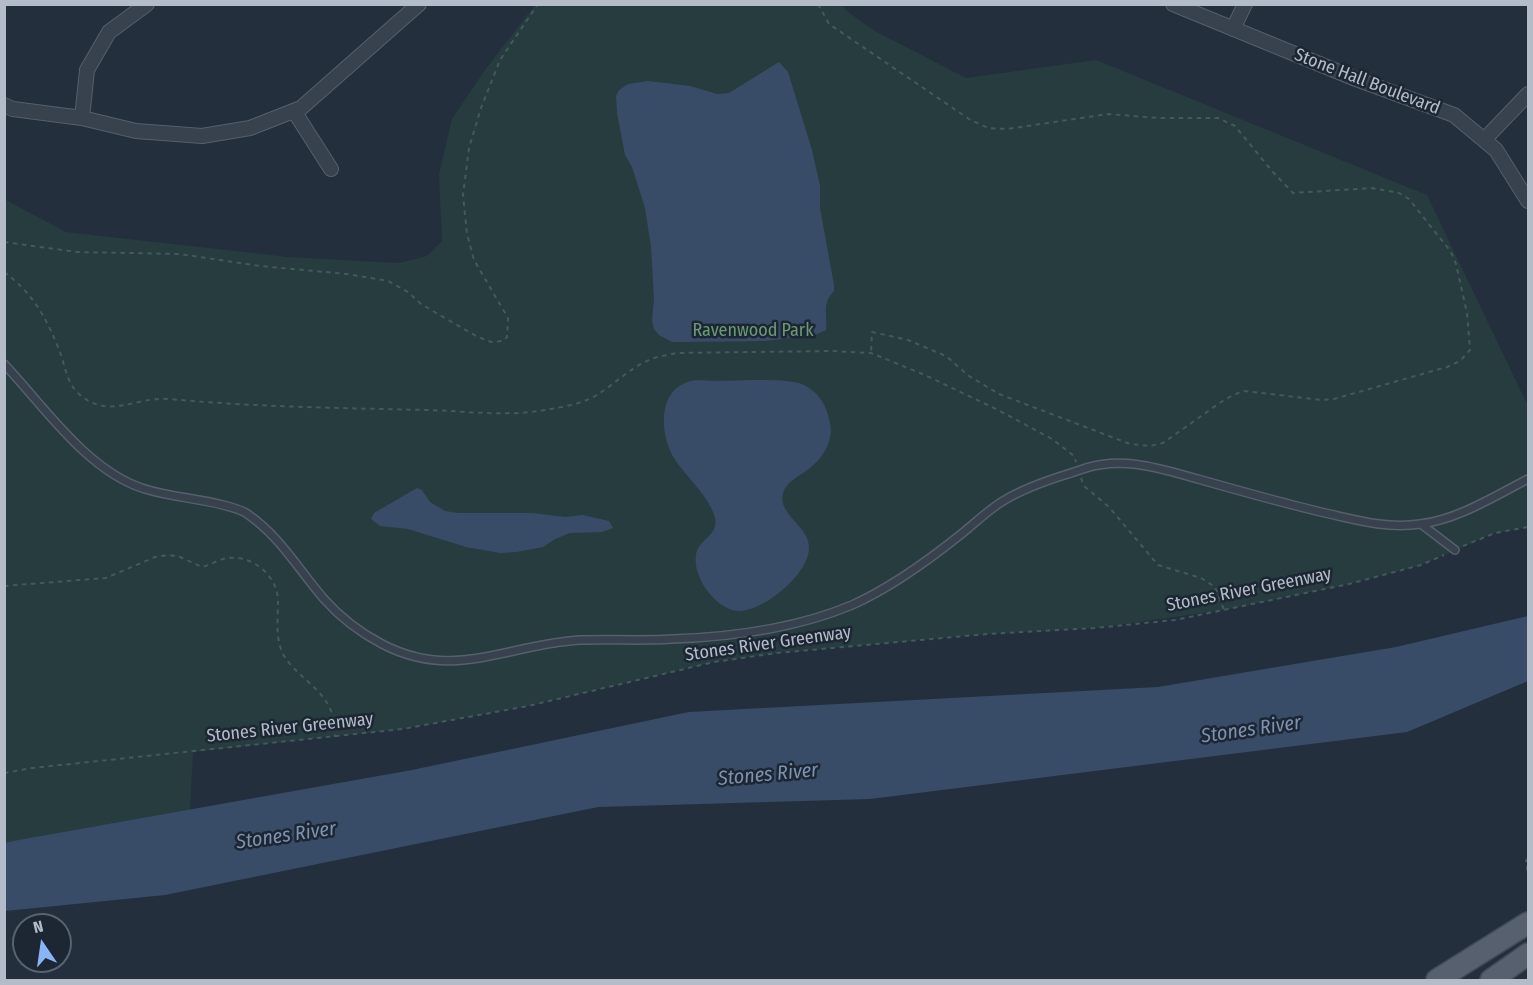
<!DOCTYPE html>
<style>
body{margin:0}
#map{position:relative;width:1533px;height:985px;overflow:hidden;background:#242f3e;font-family:"Fira Sans Condensed",sans-serif}
canvas{display:block}
.frame{position:absolute;inset:0;border:6px solid #b4bcc9;pointer-events:none}
.north{position:absolute;left:12px;top:913px;width:60px;height:60px;box-sizing:border-box;background:#1d2633;border:2px solid #59626f;border-radius:50%;rotate:347deg;font-size:16px;font-weight:700;line-height:24px;text-align:center;color:#b4bcc9}
.north::after{content:'';display:block;margin:auto;width:21px;height:27px;background:#8ab4f8;clip-path:polygon(50% 0,100% 100%,50% 72%,0 100%)}
</style>
<div id="map">
<canvas width="1533" height="985"></canvas>
<div class="frame"></div>
<div class="north">N</div>
</div>
<script>
const ctx = document.querySelector('canvas').getContext('2d');
ctx.lineJoin = 'round';
function fillPath(path, color) { ctx.fillStyle = color; ctx.fill(path, 'evenodd'); }
function strokePath(path, color, width, dash) { ctx.strokeStyle = color; ctx.lineWidth = width; ctx.lineCap = dash ? 'butt' : 'round'; ctx.setLineDash(dash || []); ctx.stroke(path); }
function drawText(font, color, halo, rows, align = 'center') {
  ctx.font = font + ' "Fira Sans Condensed",sans-serif'; ctx.lineWidth = 5; ctx.setLineDash([]); ctx.textBaseline = 'middle'; ctx.strokeStyle = halo; ctx.fillStyle = color; for (const [text, x, y, turn = 0] of rows) {
    ctx.save(); ctx.translate(x, y); ctx.rotate((+turn || 0) * Math.PI / 180); ctx.textAlign = isNaN(turn) ? turn : align; if (halo) ctx.strokeText(text, 0, 0); ctx.fillText(text, 0, 0); ctx.restore();
  }
}
fillPath(new Path2D(`
 M535,5H842L848,12L875,31L966,78L1096,60L1427,195L1528,406V527L1495,533L1421,565L1349,584L1224,610L1095,628L987,634L777,653L714,662L528,706L403,729L193,752L190,810L5,843L4,199L66,232L288,257L399,263L427,256L442,241L439,174L452,119L485,70Z`), '#263c3f');
fillPath(new Path2D(`
 M779,62L788,72L812,150L820,186V208L834,285V291C821,305 828,313 826,330L815,335L765,341L672,342L659,335L654,329L652,321L654,299L651,247L645,208L632,167L625,155L617,113L616,96L619,90L628,84L648,81L690,86L717,94L729,93Z
 M698,380C724,383 788,375 806,386C820,394 827,407 830,423C834,438 824,457 812,466C803,475 787,480 783,493C777,515 810,526 809,548C809,574 764,611 739,611C717,611 692,577 696,555C698,539 719,536 715,518C710,497 686,477 674,458C658,430 658,383 698,380Z
 M417,488L422,490L430,502L445,511L458,513H533L565,517L583,515L609,521L613,528L602,532L570,533L555,539L543,547L517,552L500,553L466,547L408,529L380,526L371,519L374,513Z
 M1528,616V681L1407,732L870,799L598,807L165,895L5,911V843L13,841L412,770L689,712L1158,687L1396,647Z`), '#394c67');
const lane = new Path2D(`
 M4,364C44,406 88,472 145,489C170,497 197,498 223,505C231,507 239,509 246,513C280,536 298,569 324,599C340,617 361,633 382,644C455,682 507,644 580,640C611,639 641,641 672,639C733,637 795,629 852,605C888,589 930,559 960,535C974,524 988,510 1003,501C1024,488 1048,480 1071,473
 M1086,468C1124,456 1161,469 1198,479C1240,491 1283,503 1325,513C1357,520 1387,529 1420,524C1457,520 1495,496 1528,479
 M1421,524L1455,550`);
const street = new Path2D(`
 M1173,4L1356,79L1454,115L1496,150L1528,201
 M1233,29L1245,4
 M4,105L13,109L82,118L136,131L202,136L250,128L301,108L419,4
 M294,111L331,169
 M82,118L87,70L109,32L147,4
 M1484,140L1528,94`);
const primary = new Path2D(`
 M1437,980L1528,923
 M1491,980L1528,954`);
strokePath(lane, '#565f6c', 10);
strokePath(street, '#565f6c', 16);
strokePath(primary, '#414a57', 24);
strokePath(new Path2D(`
 M818,4L829,24L969,119L988,128L1007,129L1108,114L1158,118H1218L1235,126L1272,171L1293,193L1372,188L1399,193L1409,199L1451,252L1456,264L1467,313L1470,350L1460,361L1447,367L1334,399L1322,400L1244,391L1233,395L1221,402L1163,443L1150,446L1130,444L999,394L969,376L946,356L908,340L872,332L871,353
 M4,242L77,252L180,254L260,266L347,274L388,281L408,292L421,304L476,336L491,342L503,341L507,337L508,318L474,260L467,234L463,195L469,148L481,108L500,60L538,4
 M4,272C33,293 47,319 60,352C65,366 67,383 78,393C108,421 136,396 169,399C255,407 341,408 427,410C466,411 506,417 545,410C562,407 582,404 597,395C616,383 632,366 654,358C661,356 669,355 676,353L832,351L871,353L925,375L998,410L1052,439L1074,456L1076,462
 M1081,478L1084,486L1109,507L1158,565L1201,578L1215,587L1224,610
 M1463,546L1495,533L1528,527
 M4,586L106,578L155,557L169,555L180,557L202,567C211,565 219,559 228,558C252,555 277,575 278,600C278,617 275,638 283,654C295,676 325,689 332,714C334,721 334,729 335,737
 M4,773L32,768L403,729L528,706L714,662L777,653L987,634L1095,628L1175,620L1349,584L1421,565L1444,555
 M1528,858L1526,861L1528,873`), '#44595c', 2, [4.5, 4.5]);
strokePath(lane, '#38414e', 7);
strokePath(street, '#38414e', 14);
strokePath(primary, '#56606e', 21);
const laneBridge = new Path2D(`
 M1071,473L1086,468`);
strokePath(laneBridge, '#565f6c', 10, []);
strokePath(laneBridge, '#38414e', 7);
drawText('18px', '#b4bcc9', '#1d2633', [
 ["Stone Hall Boulevard",1367,82,21],
 ["Stones River Greenway",1249,590,-11],
 ["Stones River Greenway",768,644,-8],
 ["Stones River Greenway",290,728,-6]
]);
drawText('18px', '#6b9a76', '#1d2633', [
 ["Ravenwood Park",753,331]
]);
drawText('italic 20px', '#7c92b1', '#1d2633', [
 ["Stones River",1251,730,-8],
 ["Stones River",768,775,-5],
 ["Stones River",286,836,-8]
]);
</script>
